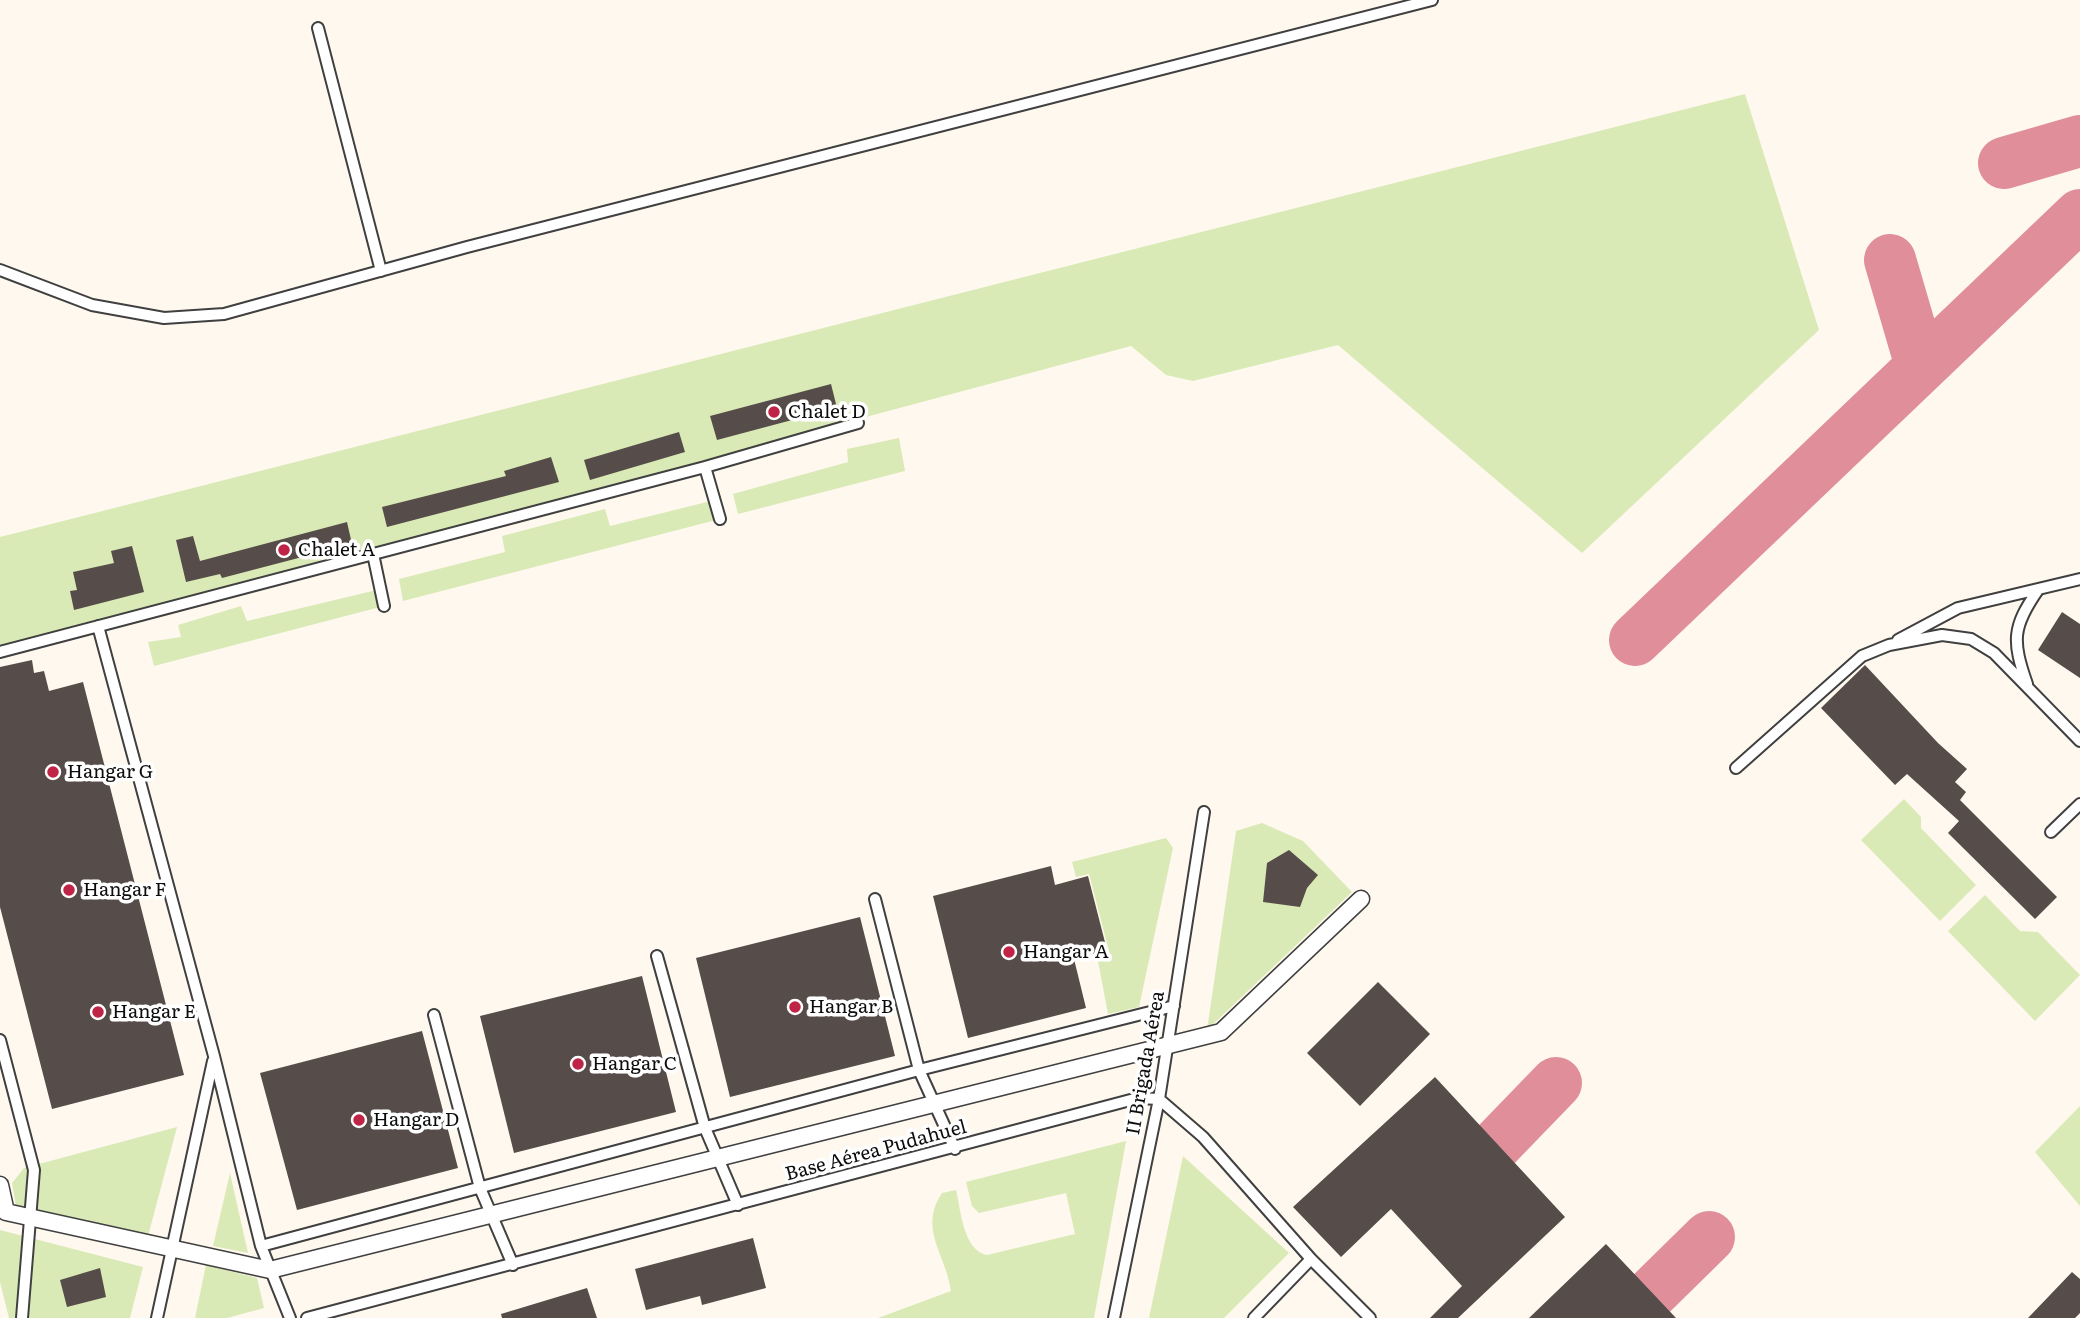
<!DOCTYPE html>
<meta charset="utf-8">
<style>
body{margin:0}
canvas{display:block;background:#fff8ee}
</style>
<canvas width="2080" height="1318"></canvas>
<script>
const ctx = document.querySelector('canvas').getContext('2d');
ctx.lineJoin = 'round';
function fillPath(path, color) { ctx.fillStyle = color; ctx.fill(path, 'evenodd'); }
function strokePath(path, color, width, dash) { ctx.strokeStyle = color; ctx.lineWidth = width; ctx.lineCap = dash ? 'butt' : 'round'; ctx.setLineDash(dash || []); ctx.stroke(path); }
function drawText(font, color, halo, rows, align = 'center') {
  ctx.font = font + ' Literata,serif'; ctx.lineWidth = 7; ctx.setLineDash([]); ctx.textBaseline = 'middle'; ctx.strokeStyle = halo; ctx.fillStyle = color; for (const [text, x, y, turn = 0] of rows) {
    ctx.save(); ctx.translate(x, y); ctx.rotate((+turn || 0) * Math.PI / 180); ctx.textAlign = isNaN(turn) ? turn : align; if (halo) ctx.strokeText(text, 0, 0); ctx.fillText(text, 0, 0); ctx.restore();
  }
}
fillPath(new Path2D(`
 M1745,94L1819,330L1582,553L1338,345L1193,381L1166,375L1131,346L0,649V537Z
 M899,438L905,471L738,514L733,494L848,462L847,449Z
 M715,500L720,519L403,601L399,579L505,552L502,536L605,509L610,526Z
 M381,589L384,606L154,666L148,642L181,637L178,625L241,606L247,621Z
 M1904,799L1921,817V828L1976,885L1940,921L1861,840Z
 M1262,823L1303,841L1352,892L1207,1030L1236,831Z
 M1166,838L1173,848L1139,1007L1108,1014L1098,961L1111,959L1089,874L1076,877L1072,862Z
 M1985,895L2020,931L2038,932L2080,975L2035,1021L1948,931Z
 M2080,1106V1206L2035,1152Z
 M177,1127L147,1240L16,1206L12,1183L24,1168Z
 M1126,1141L1094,1318H878L951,1291C946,1254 918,1229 942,1193L956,1190C961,1211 963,1250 987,1255L1075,1234L1066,1193L979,1213L972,1206L966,1182Z
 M1183,1156L1289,1253L1224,1318H1149Z
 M230,1173L248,1253L213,1246Z
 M0,1230L143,1267L130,1318H9L0,1282Z
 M206,1265L257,1278L264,1308L227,1318H195Z`), '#daeab7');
strokePath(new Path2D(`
 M2004,163L2080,141
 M1890,260L1921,366
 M1635,640L2080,215
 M1497,1144L1556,1083
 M1652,1293L1709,1237`), '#df8e9a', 52);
fillPath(new Path2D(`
 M831,384L837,408L717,440L710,416Z
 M679,432L685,452L590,480L584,460Z
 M551,457L559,482L387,527L382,507L506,476L504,471Z
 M347,522L352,544L222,578L220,574L186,582L176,540L193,536L200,561Z
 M132,546L144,592L74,610L70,591L77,590L73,572L114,563L111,551Z
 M2062,612L2080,624V678L2038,650Z
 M32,660L34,673L44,671L49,691L83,682L184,1075L52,1109L0,907V667Z
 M1865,665L1938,743L1967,769L1955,782L1966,792L1960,800L2057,897L2035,919L1948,833L1959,821L1907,774L1895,785L1821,708Z
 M1289,850L1318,875L1307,888L1300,907L1263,902L1267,863Z
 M1051,866L1055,885L1088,876L1107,950L1074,959L1086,1008L968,1038L933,896Z
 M860,917L895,1056L730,1097L696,958Z
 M642,976L676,1112L514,1153L480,1016Z
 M1378,982L1430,1034L1360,1106L1307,1053Z
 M422,1031L458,1168L297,1210L260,1073Z
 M1435,1077L1565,1217L1458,1318H1430L1462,1286L1391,1209L1341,1257L1293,1207Z
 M753,1238L766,1288L702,1305L700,1296L646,1310L635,1269Z
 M1606,1244L1676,1318H1529Z
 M100,1268L106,1297L67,1307L60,1280Z
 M2072,1272L2080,1279V1313L2075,1318H2028Z
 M587,1288L597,1318H502L501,1314Z`), '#564c49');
const service = new Path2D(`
 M318,28L381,271
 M0,270L92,305L164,318L224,314L467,247L1432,0
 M705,467L720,519
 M373,554L384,606
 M98,626L214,1056L261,1246L290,1318
 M1898,640L1958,608L2080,579
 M0,652L705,467L858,423
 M2027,684C2012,641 2012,627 2038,590
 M1736,768L1862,656L1889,645L1942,635L1971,639L1994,653L2080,741
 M2051,832L2080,804
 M875,899L919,1070L955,1149
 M657,956L705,1128L738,1205
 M434,1015L480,1188L513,1265
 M0,1040L34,1170L22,1318
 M261,1246L919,1070L1174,1006
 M157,1318L213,1061
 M307,1318L1138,1098L1159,1099L1203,1137L1311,1259L1370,1318
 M1114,1318L1159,1099L1204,812
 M1254,1318L1311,1259`);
const pedestrian = new Path2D(`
 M0,1185L6,1212L270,1270L1221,1032L1361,899`);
strokePath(service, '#404040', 14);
strokePath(pedestrian, '#404040', 19);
strokePath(service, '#fff', 10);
strokePath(pedestrian, '#fff', 16);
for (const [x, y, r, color] of [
 [774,412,7,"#bf2447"],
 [284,550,7,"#bf2447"],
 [53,772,7,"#bf2447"],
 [69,890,7,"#bf2447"],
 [1009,952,7,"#bf2447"],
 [795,1007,7,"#bf2447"],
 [98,1012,7,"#bf2447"],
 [578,1064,7,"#bf2447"],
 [359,1120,7,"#bf2447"]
]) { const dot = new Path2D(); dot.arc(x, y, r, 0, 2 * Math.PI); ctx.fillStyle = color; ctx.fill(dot); strokePath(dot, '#fff', 2.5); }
drawText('19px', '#0d0d0d', '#fff', [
 ["Chalet D",788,412],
 ["Chalet A",298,550],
 ["Hangar G",67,772],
 ["Hangar F",83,890],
 ["Hangar A",1023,952],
 ["Hangar B",809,1007],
 ["Hangar E",112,1012],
 ["Hangar C",592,1064],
 ["Hangar D",373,1120]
], 'left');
drawText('19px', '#0d0d0d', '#fff', [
 ["II Brigada Aérea",1146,1063,-80],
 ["Base Aérea Pudahuel",876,1151,-15]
]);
</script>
